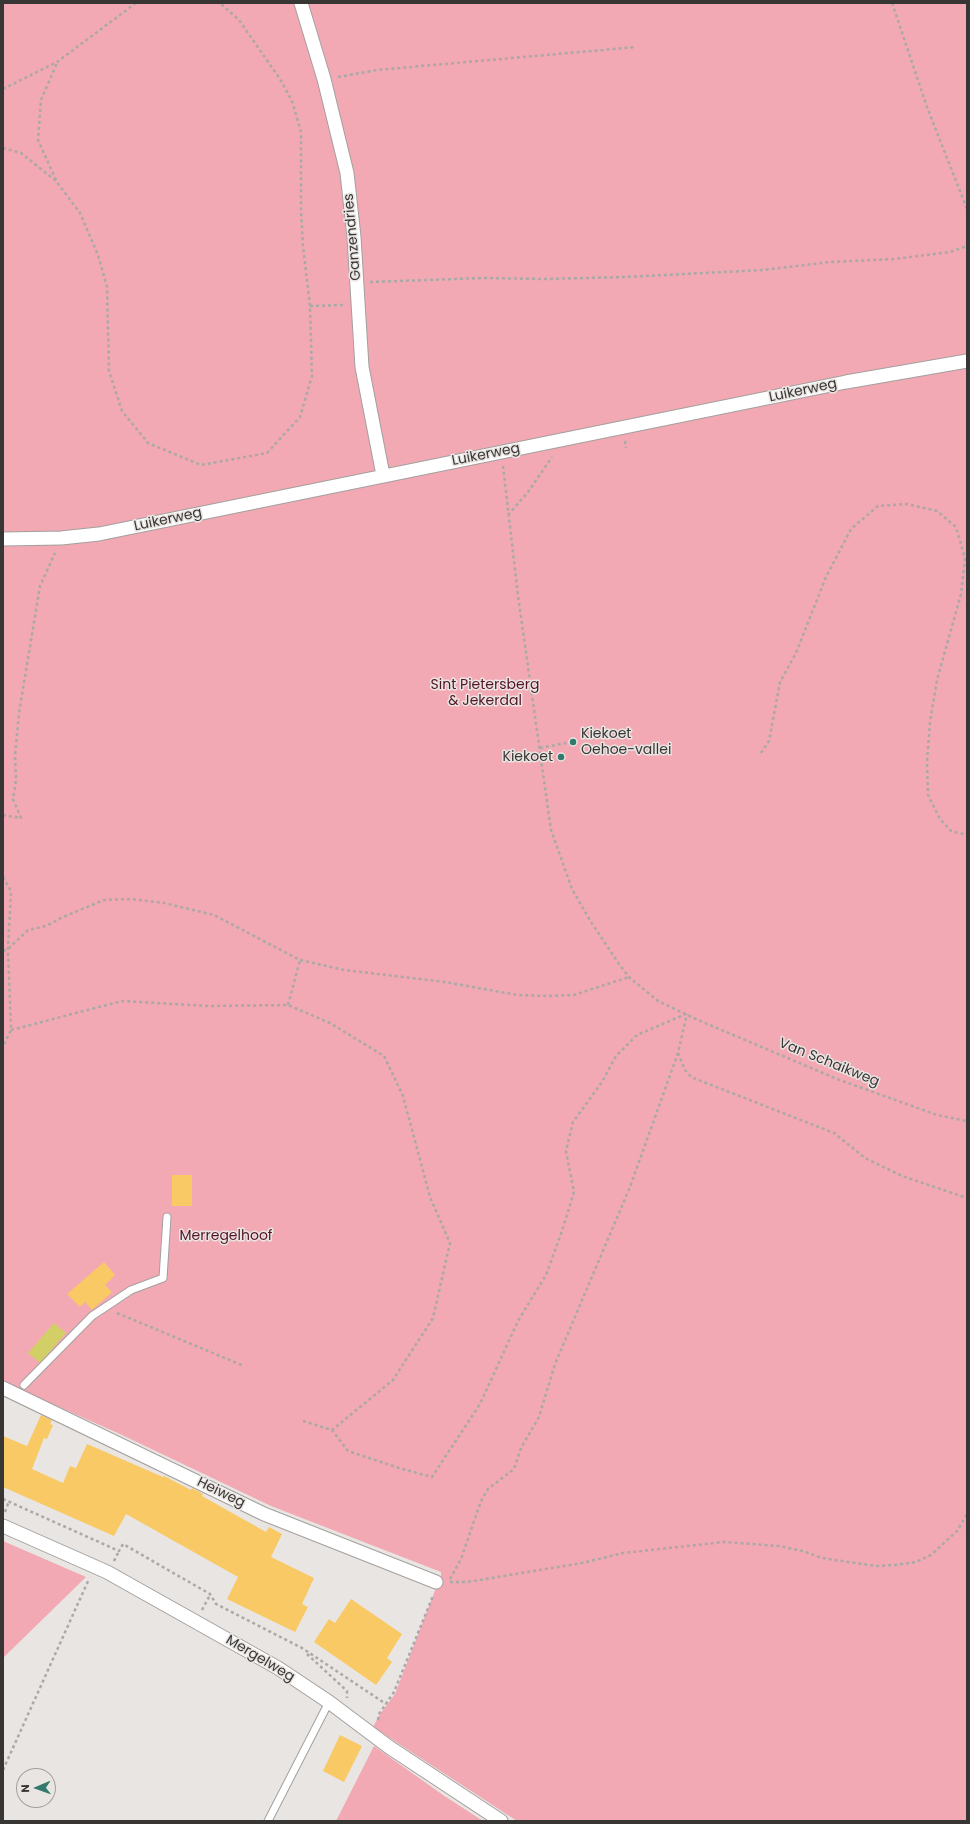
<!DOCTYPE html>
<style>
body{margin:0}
#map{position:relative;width:970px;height:1824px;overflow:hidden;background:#e9e5e2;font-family:Poppins,sans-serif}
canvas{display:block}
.frame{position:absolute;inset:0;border:4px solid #383635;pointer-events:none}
.north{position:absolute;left:16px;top:1768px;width:40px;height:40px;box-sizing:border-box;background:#e9e5e2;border:1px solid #a29f9d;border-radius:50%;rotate:268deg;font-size:11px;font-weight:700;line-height:16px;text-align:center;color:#383635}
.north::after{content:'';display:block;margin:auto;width:14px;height:18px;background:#33796e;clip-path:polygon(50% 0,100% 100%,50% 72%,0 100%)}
</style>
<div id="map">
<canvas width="970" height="1824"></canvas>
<div class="frame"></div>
<div class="north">N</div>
</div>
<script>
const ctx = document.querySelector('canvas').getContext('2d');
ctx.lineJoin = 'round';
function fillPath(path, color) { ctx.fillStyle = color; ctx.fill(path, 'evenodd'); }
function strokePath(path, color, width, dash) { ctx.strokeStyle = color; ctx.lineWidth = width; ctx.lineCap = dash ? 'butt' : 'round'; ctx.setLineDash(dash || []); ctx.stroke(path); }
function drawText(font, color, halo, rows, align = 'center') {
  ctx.font = font + ' Poppins,sans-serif'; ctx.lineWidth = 3; ctx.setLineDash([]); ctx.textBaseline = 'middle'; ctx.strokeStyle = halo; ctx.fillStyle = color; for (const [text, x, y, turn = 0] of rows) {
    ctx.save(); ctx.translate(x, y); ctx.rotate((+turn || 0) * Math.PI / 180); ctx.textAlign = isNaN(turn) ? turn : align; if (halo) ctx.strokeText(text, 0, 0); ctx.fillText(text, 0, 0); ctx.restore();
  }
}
fillPath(new Path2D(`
 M3,3H967V1821H517L373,1727L380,1714L395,1694L441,1575V1572L271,1506L122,1435L3,1382Z
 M3,1541L86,1577L3,1658Z
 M374,1746L443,1795L483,1821H336Z`), '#f2a9b4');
fillPath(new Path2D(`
 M54,1323L66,1333L40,1363L28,1353Z`), '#d1cf65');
fillPath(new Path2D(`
 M172,1175H192V1206H172Z
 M104,1262L115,1275L105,1285L112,1292L92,1310L85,1302L80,1307L67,1294Z
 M41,1415L52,1420L50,1424L53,1425L47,1439L44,1438L32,1469L63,1483L70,1466L76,1468L87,1444L163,1477L164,1476L191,1490L192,1488L203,1494L202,1496L266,1532L269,1527L282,1534L271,1557L314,1578L302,1604L308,1607L295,1632L227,1599L238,1577L126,1514L114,1536L3,1487V1436L27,1446Z
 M351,1599L402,1634L387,1658L392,1662L376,1685L314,1642L329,1619L335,1623Z
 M340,1735L362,1746L344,1782L323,1771Z`), '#f9c965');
const lane = new Path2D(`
 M24,1385L92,1316L131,1290L163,1278L167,1217
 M268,1821L329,1702`);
const street = new Path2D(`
 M301,3L324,79L347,173L354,237L362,367L383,475
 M3,539L61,538L99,534L846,382L967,361
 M3,1388L264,1514L436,1582
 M3,1526L107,1572L278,1668L329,1702L389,1747L501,1821`);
strokePath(lane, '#a3a09e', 9);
strokePath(street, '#a3a09e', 15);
strokePath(new Path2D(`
 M892,3L927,107L967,209
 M338,77L377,70L636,47
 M3,89L57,62L136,3
 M3,148L21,153L56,181L80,213L98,255L107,287L109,371L122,411L148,443L201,465L267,453L300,417L312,376L310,306L303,246L301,209V132L292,101L280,79L239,20L220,3
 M56,180L38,140L41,100L57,63
 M370,282L483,278L545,279L625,277L763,270L830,262L894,259L950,252L967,246
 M310,306L344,305
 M625,441L626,448
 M503,466L518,596L551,830L572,889L591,922L619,964L629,977L658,1001L698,1020L837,1079L937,1115L967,1121
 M508,515L528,492L552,457
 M540,748L566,743
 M761,753L769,741L780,682L796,653L826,577L851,529L878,506L907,504L937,511L956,527L965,558L961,594L937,680L930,722L927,761L928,795L940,819L951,831L967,835
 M3,815L21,818L13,799L16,780L15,756L19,713L40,586L55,553
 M3,877L11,891L8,949L11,1030L3,1046
 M3,951L8,949L28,930L46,926L63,917L104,900L131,899L164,903L214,915L300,960L344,970L445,982L517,995L547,996L574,995L629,977
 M288,1005L300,960
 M11,1030L122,1001L209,1006L288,1005L330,1023L384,1056L403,1096L430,1197L450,1243L433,1318L393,1380L332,1430
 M678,1053L685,1070L691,1077L834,1133L865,1158L902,1176L967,1198
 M117,1313L244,1366
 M303,1421L332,1430L348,1451L399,1468L432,1477L480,1404L518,1321L546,1275L562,1231L574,1192L566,1151L573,1122L602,1082L616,1056L637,1035L686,1014
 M3,1499L119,1551L123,1544L210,1594L216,1604L302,1648L386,1704
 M5,1512L9,1501
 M114,1561L119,1551
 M450,1579L461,1559L481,1501L488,1489L514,1469L521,1448L539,1417L555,1364L630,1187L678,1053L687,1014
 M450,1582H467L582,1563L623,1553L724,1542L779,1546L803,1551L822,1558L848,1562L876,1566L895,1565L916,1562L931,1555L957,1531L967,1514
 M202,1610L210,1595
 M307,1654L347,1691V1698
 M378,1720L379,1714L394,1692L433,1596
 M3,1770L89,1579`), '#aba8a5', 2.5, [3, 3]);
strokePath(lane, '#fff', 7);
strokePath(street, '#fff', 13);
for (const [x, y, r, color] of [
 [573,742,4,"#33796e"],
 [561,757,4,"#33796e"]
]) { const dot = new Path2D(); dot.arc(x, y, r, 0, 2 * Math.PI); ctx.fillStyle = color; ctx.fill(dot); strokePath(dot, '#e9e5e2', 1.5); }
drawText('14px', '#383635', '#e9e5e2', [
 ["Ganzendries",353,237,-95],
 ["Luikerweg",803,391,-12],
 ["Luikerweg",486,455,-11],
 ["Luikerweg",168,520,-12],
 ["Van Schaikweg",829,1063,22],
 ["Heiweg",221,1493,26],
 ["Mergelweg",260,1659,31]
]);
drawText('14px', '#551425', '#e9e5e2', [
 ["Sint Pietersberg",485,685],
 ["& Jekerdal",485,701],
 ["Merregelhoof",226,1236]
]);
drawText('14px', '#383635', '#e9e5e2', [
 ["Kiekoet",581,734],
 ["Oehoe-vallei",581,750],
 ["Kiekoet",553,757,"right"]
], 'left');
</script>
